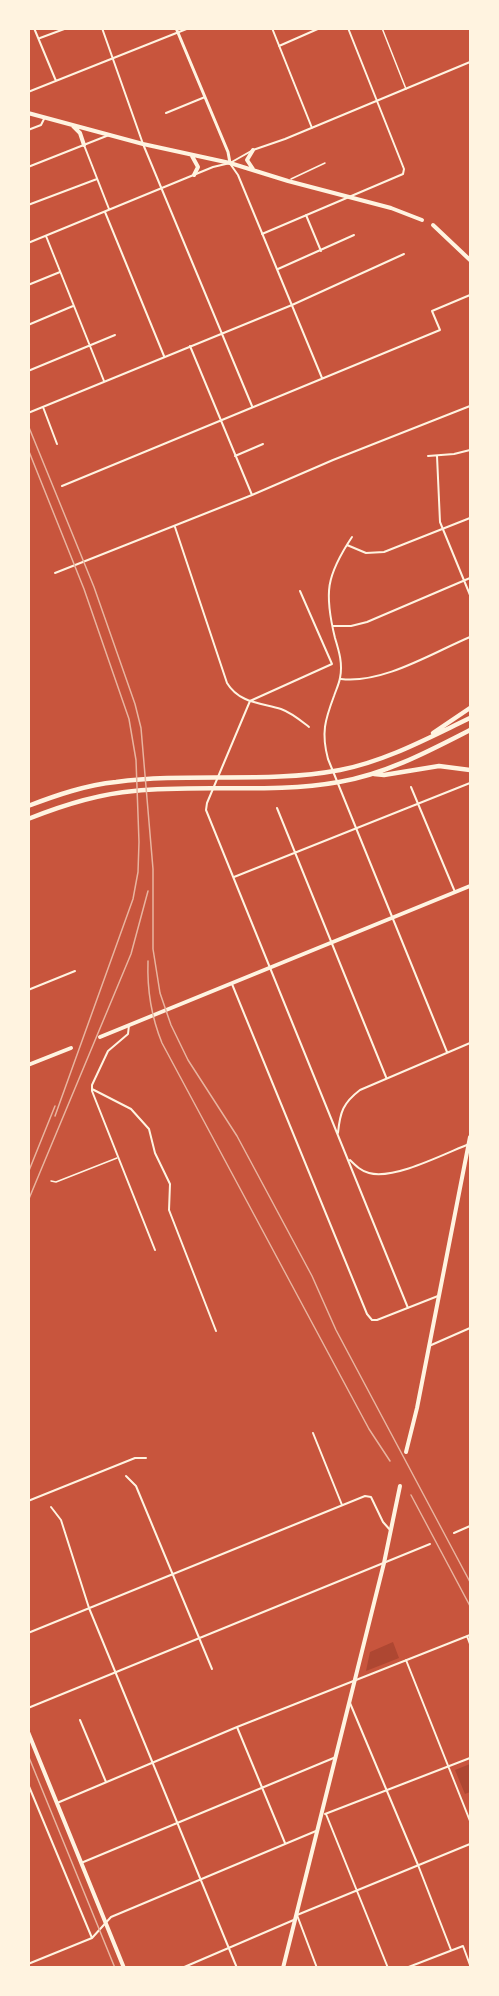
<!DOCTYPE html>
<style>
body{margin:0}
#map{position:relative;width:499px;height:1996px;overflow:hidden;background:#c8553d;font-family:Arial,sans-serif}
canvas{display:block}
.frame{position:absolute;inset:0;border:30px solid #fff3e0;pointer-events:none}
</style>
<div id="map">
<canvas width="499" height="1996"></canvas>
<div class="frame"></div>
</div>
<script>
const ctx = document.querySelector('canvas').getContext('2d');
ctx.lineJoin = 'round';
function fillPath(path, color) { ctx.fillStyle = color; ctx.fill(path, 'evenodd'); }
function strokePath(path, color, width, dash) { ctx.strokeStyle = color; ctx.lineWidth = width; ctx.lineCap = dash ? 'butt' : 'round'; ctx.setLineDash(dash || []); ctx.stroke(path); }
fillPath(new Path2D(`
 M393,1642L399,1658L366,1671L370,1652Z
 M470,1764V1792L465,1794L455,1770Z`), '#ae4732');
strokePath(new Path2D(`
 M382,28L406,89
 M291,179L325,163
 M51,1181L56,1182L117,1158`), '#fff3e0', 1.5);
strokePath(new Path2D(`
 M34,28L56,81
 M102,28L143,144L252,406
 M272,28L312,128
 M40,38L67,28
 M279,46L320,28
 M28,92L189,28
 M166,113L205,97
 M28,130L41,125L45,117
 M84,145L109,209
 M231,165L238,175L322,378
 M28,167L109,135
 M28,205L97,179
 M105,212L164,356
 M306,215L321,251
 M262,234L403,174L404,169L348,28
 M46,236L104,381
 M28,243L213,167L230,163L253,150L285,139L470,62
 M278,269L354,235
 M28,285L60,272
 M28,325L73,306
 M190,346L252,495
 M28,371L115,335
 M43,407L57,444
 M28,413L292,305L404,254
 M235,456L263,444
 M428,456L454,454L470,450
 M437,456L440,522L470,595
 M62,486L440,330L432,311L470,295
 M175,527L227,683C239,703 261,703 281,709C292,713 300,720 309,727
 M352,537C326,576 324,593 335,638C339,651 343,664 340,678C339,684 336,690 334,696C325,720 321,733 328,759L447,1052
 M347,545L366,553L384,552L470,518
 M55,573L252,495L333,460L470,406
 M333,626H351L367,622L470,578
 M341,679C383,684 432,653 470,637
 M250,701L207,803L206,810L408,1308
 M250,701L332,664L300,591
 M411,787L455,892
 M277,808L386,1077
 M234,877L470,783
 M232,984L367,1314L372,1320H377L438,1296
 M28,990L75,971
 M129,1025L128,1034L108,1051L92,1085V1091L155,1250
 M92,1089L131,1109L149,1129L155,1153L170,1184L169,1210L216,1331
 M338,1133C340,1112 343,1103 360,1090L470,1043
 M350,1160C356,1166 361,1171 369,1173C394,1180 444,1154 469,1144
 M429,1346L470,1328
 M313,1433L342,1505
 M126,1476L136,1486L212,1669
 M28,1501L135,1458H146
 M51,1507L61,1520L89,1608L237,1968
 M454,1533L470,1526
 M28,1633L365,1496L371,1497L383,1522L391,1531
 M467,1636L470,1644
 M406,1660L470,1821
 M350,1703L418,1865L451,1950
 M28,1708L430,1544
 M80,1720L106,1782
 M237,1727L285,1843
 M28,1784L92,1938
 M57,1803L237,1727L470,1635
 M325,1814L470,1758
 M326,1814L388,1968
 M81,1863L336,1757
 M28,1964L92,1938L111,1917L316,1831
 M182,1968L296,1919
 M317,1968L297,1915L470,1844
 M406,1968L463,1946L470,1965`), '#fff3e0', 2);
strokePath(new Path2D(`
 M176,28L228,152L230,163`), '#fff3e0', 3);
strokePath(new Path2D(`
 M28,1732L124,1968`), '#fff3e0', 4);
strokePath(new Path2D(`
 M28,113L143,144L230,163L288,181L391,208L422,220
 M73,126L80,133L84,145
 M253,150L247,160L253,169
 M192,156L198,167L194,175
 M433,225L470,260
 M100,1037L470,886
 M28,1065L71,1048
 M406,1452L417,1408L470,1137
 M283,1968L384,1563L400,1486`), '#fff3e0', 4);
strokePath(new Path2D(`
 M433,733L470,708
 M374,774L384,775L439,766L470,770
 M28,806C57,795 86,785 116,782C190,772 266,784 340,770C386,761 428,738 470,718
 M28,819C63,805 97,794 134,791C202,784 272,794 339,782C386,774 429,751 470,730`), '#fff3e0', 4.5);
strokePath(new Path2D(`
 M28,425L94,587L135,704L141,728L153,869V949L160,993L171,1025L188,1060L237,1136L312,1276L336,1330L470,1582
 M28,449L84,589L129,719L136,760L139,842L138,872L133,899L55,1116
 M148,961C147,989 151,1016 162,1043L369,1429L390,1461
 M28,1173L55,1106
 M28,1201L131,954L148,891
 M411,1495L470,1606
 M28,1755L115,1968`), '#e9b49f', 1.5);
</script>
